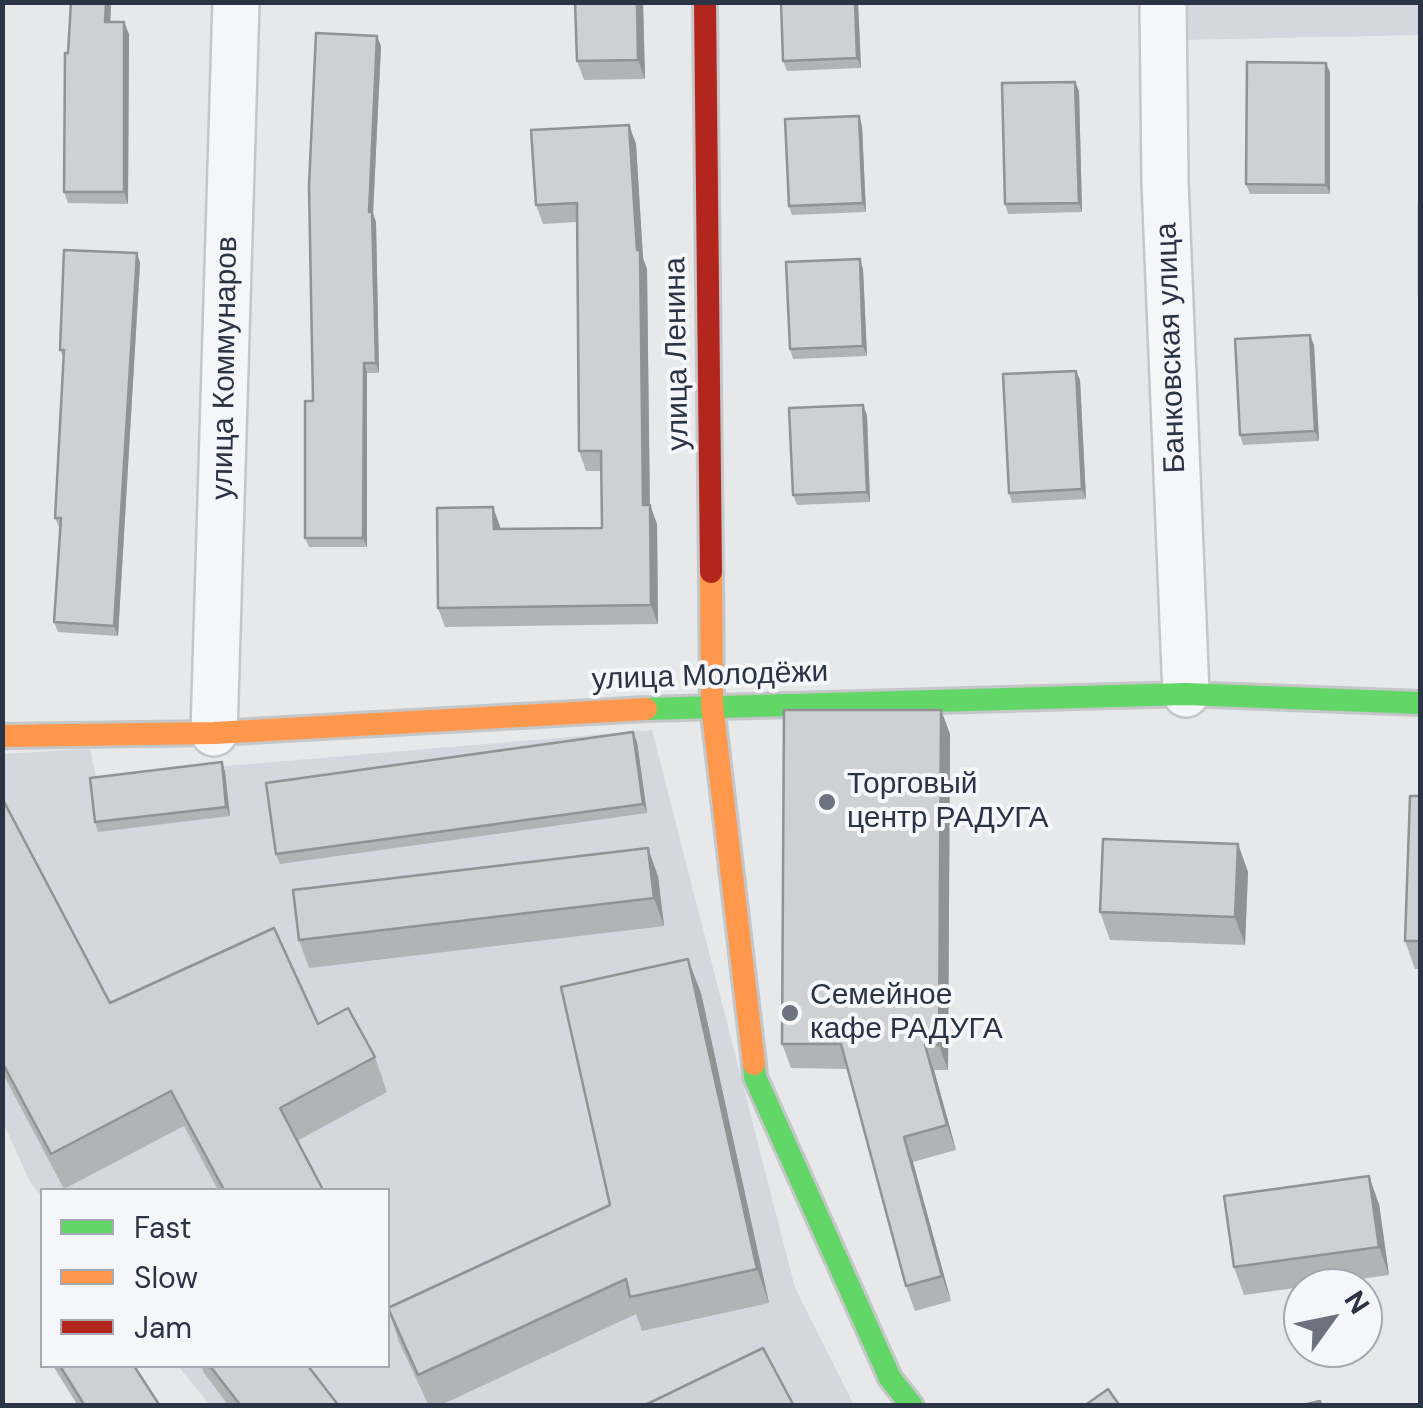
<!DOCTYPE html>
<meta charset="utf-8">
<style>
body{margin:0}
#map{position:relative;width:1423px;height:1408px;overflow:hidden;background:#e6e8ea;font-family:"DM Sans",sans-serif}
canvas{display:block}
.frame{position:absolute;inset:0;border:5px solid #2b3445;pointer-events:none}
.legend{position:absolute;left:40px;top:1188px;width:350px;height:180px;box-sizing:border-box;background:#f4f6f9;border:2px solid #a4a8b1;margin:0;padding:12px 18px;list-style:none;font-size:30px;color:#2b3445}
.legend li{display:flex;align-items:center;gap:20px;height:50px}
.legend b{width:50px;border:2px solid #a4a8b1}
.north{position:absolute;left:1283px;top:1268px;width:100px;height:100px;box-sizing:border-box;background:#f4f6f9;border:2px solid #a4a8b1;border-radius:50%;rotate:57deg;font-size:28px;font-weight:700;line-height:40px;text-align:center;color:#2b3445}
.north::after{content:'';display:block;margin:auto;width:35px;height:45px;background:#6c737f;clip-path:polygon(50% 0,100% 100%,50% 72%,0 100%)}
</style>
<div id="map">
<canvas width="1423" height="1408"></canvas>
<div class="frame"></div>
<ul class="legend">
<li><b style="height:12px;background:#63d668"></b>Fast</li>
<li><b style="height:12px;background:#ff974d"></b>Slow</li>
<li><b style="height:12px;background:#b3261e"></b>Jam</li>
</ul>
<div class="north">N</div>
</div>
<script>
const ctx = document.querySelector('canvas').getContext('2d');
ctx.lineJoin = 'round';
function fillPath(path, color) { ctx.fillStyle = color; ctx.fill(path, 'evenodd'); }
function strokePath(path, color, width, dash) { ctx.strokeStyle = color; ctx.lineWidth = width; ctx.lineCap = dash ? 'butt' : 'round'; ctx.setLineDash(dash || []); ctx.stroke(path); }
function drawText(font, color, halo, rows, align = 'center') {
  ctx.font = font + ' "DM Sans",sans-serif'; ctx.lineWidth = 8; ctx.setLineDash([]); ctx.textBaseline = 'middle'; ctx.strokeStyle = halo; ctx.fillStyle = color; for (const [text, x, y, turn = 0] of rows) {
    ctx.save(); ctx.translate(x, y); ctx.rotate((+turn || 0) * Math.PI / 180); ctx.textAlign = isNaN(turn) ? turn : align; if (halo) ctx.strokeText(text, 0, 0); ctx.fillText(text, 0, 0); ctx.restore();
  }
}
fillPath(new Path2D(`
 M1179,3H1420V35L1180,40Z
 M652,730L795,1288L854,1405H210L178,1366H388V1190H42V1197L30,1182L3,1122L2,754L90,749L96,777Z`), '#d4d7dd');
const street = new Path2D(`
 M1163,2L1165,182L1186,694
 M214,733L236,2`);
const fast = new Path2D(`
 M646,709L1186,694L1420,703
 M754,1064L755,1077L890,1378L912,1406`);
const slow = new Path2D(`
 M711,572L712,705L754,1064
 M2,736L214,733L646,709`);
const jam = new Path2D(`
 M705,2L711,572`);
strokePath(street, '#c4c6c8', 50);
strokePath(fast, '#c4c6c8', 28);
strokePath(slow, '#c4c6c8', 28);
strokePath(jam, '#c4c6c8', 28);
strokePath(street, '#f5f6f7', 45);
strokePath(fast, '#63d668', 22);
strokePath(slow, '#ff974d', 22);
strokePath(jam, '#b3261e', 22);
fillPath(new Path2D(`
 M111,2L110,22L129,34L128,204L68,203L64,192L68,53Z
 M575,2H643L645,79L584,80L577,61Z
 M781,2H858L861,68L787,71L783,61Z
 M381,46L373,214L376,222L379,373H367V547H309L305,538L313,401Z
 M1330,72V194H1250L1246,184Z
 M1075,82L1079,91L1082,212L1008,214L1005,204Z
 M629,125L636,144L643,258L647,269L650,505L657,524L658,624L445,627L438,608L500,526V529L602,528V471H586L579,451L577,222L543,224L536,205Z
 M862,126L866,212L792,215L789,206Z
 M137,253L140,263L118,636L58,632L54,622L61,527H59L55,518L64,358L60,350Z
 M863,269L867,356L793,359L790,349Z
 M1314,345L1319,441L1243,445L1240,435Z
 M1076,371L1080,380L1086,499L1012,503L1009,493Z
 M867,415L870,502L797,505L793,495Z
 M941,710L950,734L948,1070H934L956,1150L913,1162L951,1301L915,1311L906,1286L848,1069L791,1068L782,1044Z
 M637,742L647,813L280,864L276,854Z
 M222,762L225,772L230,816L98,832L95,822Z
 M1420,796V969H1415L1405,941Z
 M2,798L110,1003L318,1024L375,1057L387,1092L297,1141L323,1190H218L184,1126L64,1189L2,1072Z
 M1238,844L1248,872L1245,945L1110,940L1100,912Z
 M658,876L664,926L309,968L299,940Z
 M701,993L769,1303L642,1331L636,1314L439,1406H429L399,1342L388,1308L610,1205Z
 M1379,1204L1389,1275L1244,1295L1234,1267Z
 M53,1366H134L160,1406H78Z
 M201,1366H308L339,1406H229L204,1373Z`), '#b1b3b5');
fillPath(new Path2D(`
 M106,2H111L110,33L105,22Z
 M637,2H643L645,79L638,60Z
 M855,2H858L861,68L857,58Z
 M124,22L129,34L128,204L124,192Z
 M377,36L381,46L373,214L376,222L379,373L376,363L369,212Z
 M1326,63L1330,72V194L1326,185Z
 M1075,82L1079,91L1082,212L1079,203Z
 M859,116L862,126L866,212L863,203Z
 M629,125L636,144L643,258L647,269L650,525L643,505L637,250Z
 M137,253L140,263L118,636L114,626Z
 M860,259L863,269L867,356L863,346Z
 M1310,335L1314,345L1319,441L1315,431Z
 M364,363L367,373V547L363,538Z
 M1076,371L1080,380L1086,499L1082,489Z
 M863,405L867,415L870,502L867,492Z
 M650,505L657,524L658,624L651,605Z
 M493,507L500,526L501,549L494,529Z
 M941,710L950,734L948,1070L939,1045Z
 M633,732L637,742L647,813L643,804Z
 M222,762L225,772L230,816L226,807Z
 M1238,844L1248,872L1245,945L1235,917Z
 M648,848L658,876L664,926L654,898Z
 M688,959L701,993L769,1303L757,1269Z
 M925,1045L934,1070L956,1150L947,1125Z
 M904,1137L913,1162L951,1301L942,1276Z
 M1369,1176L1379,1204L1389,1275L1379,1247Z`), '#909294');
const building = new Path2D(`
 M71,2H106L105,22H124V192H64L65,53H68Z
 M575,2H637L638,60L577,61Z
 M781,2H855L857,58L783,61Z
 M316,33L377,36L369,212H372L376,363H364L363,538H305V401H313L309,186Z
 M1247,62L1326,63V185L1246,184Z
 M1075,82L1079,203L1005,204L1002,83Z
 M859,116L863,203L789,206L785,119Z
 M629,125L637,250H640L643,505H650L651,605L438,608L437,508L493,507L494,529L602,528L601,451H579L577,203L536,205L531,130Z
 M1419,205H1420V295H1419Z
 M64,250L137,253L114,626L54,622L61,518H55L64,350H60Z
 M860,259L863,346L790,349L786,262Z
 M1310,335L1315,431L1240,435L1235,339Z
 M1076,371L1082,489L1009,493L1003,374Z
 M863,405L867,492L793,495L789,408Z
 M784,710H941L939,1045H925L947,1125L904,1137L942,1276L906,1286L841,1044H782Z
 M633,732L643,804L276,854L266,783Z
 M222,762L226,807L95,822L90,778Z
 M1410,796H1420V941H1405Z
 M2,798L110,1003L274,928L318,1024L348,1008L375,1057L280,1108L323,1190H224L171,1091L51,1154L2,1062Z
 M1103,839L1238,844L1235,917L1100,912Z
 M648,848L654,898L299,940L293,890Z
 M688,959L757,1269L630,1297L626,1279L418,1375L388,1308L610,1205L561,987Z
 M1369,1176L1379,1247L1234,1267L1224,1196Z
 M763,1348L794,1406H643Z
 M60,1366H134L160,1406H85Z
 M210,1366H308L339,1406H241Z
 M1108,1389L1120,1406H1084Z
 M1320,1401L1321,1406H1298Z`);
fillPath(building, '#ced0d3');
strokePath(building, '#909294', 2.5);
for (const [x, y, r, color] of [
 [827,802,10,"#6c737f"],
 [790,1013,10,"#6c737f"]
]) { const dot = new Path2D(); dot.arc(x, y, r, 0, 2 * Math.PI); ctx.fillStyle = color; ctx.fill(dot); strokePath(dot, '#f4f6f9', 4); }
drawText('30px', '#2b3445', '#f4f6f9', [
 ["Банковская улица",1172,348,-92],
 ["улица Ленина",678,354,-91],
 ["улица Коммунаров",226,368,-89],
 ["улица Молодёжи",710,677,-2]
]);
drawText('30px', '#2b3445', '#f4f6f9', [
 ["Торговый",847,785],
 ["центр РАДУГА",847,819],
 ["Семейное",810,996],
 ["кафе РАДУГА",810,1030]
], 'left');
</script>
